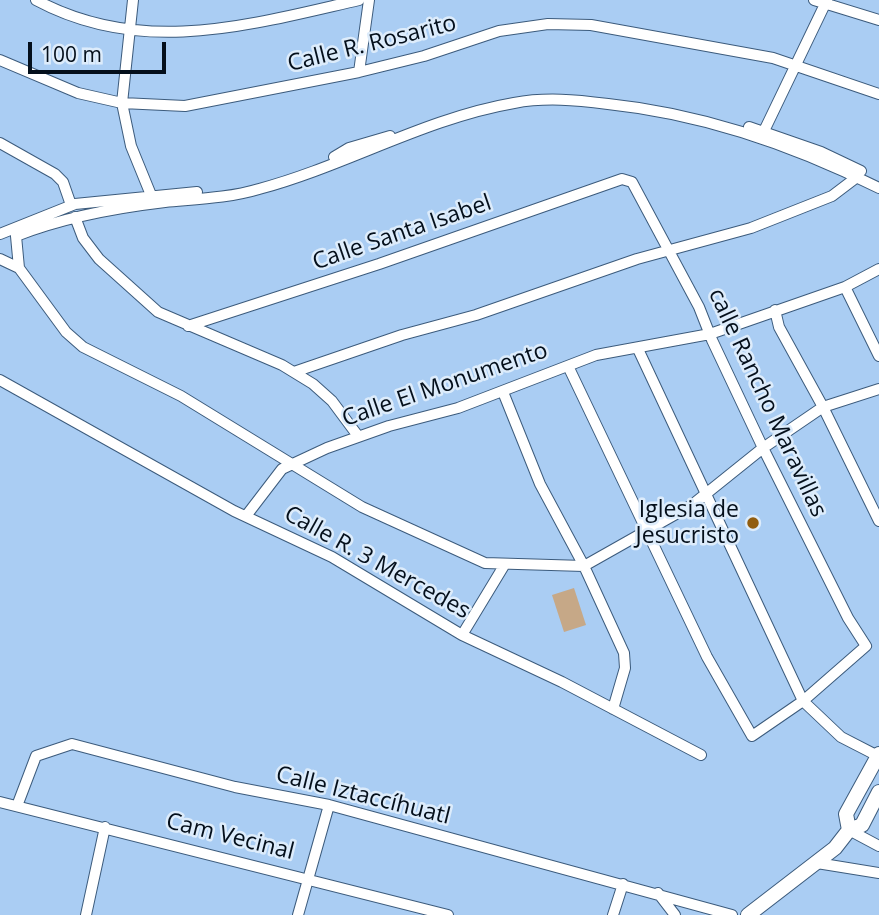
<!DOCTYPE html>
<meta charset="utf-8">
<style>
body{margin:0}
#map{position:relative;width:879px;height:915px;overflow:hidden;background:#aacdf3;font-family:"Open Sans",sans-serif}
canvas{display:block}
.scale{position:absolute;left:28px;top:42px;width:138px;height:32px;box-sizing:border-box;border:4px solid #040f1b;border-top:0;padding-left:9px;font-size:21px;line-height:24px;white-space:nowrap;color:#040f1b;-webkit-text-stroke:5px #ddecfb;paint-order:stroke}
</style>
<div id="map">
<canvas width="879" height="915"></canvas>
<div class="scale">100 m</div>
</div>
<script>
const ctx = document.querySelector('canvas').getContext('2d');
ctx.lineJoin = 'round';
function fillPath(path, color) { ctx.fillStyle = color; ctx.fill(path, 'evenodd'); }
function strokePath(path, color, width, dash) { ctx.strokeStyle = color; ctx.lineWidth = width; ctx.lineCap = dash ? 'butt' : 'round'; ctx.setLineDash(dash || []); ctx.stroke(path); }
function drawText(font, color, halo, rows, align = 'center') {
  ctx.font = font + ' "Open Sans",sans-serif'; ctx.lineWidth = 5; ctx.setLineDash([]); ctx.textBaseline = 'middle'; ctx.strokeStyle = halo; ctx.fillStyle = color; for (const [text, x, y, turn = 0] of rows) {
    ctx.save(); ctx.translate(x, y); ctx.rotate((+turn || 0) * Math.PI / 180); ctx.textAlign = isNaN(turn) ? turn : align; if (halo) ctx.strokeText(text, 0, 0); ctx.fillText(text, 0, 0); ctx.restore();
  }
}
fillPath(new Path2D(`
 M574,588L586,625L564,632L552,595Z`), '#c6a887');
const minor = new Path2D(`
 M36,0C142,57 249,25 359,0
 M133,0L122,103L131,146L151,195
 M814,0L879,20
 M0,60L78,93L122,103L185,106L359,72L424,56L499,31L548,24L591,25L773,58L879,94
 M359,72L369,0
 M749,127L821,152L861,171
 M764,131L827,0
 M0,143L55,174L63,182L71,205
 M334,157L349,148L390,136
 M75,217L83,238L99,259L158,312L282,365L313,384L332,401L358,436
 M0,234L75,204L197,192
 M0,259L19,268L16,236C64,217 114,208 165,202C196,199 229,198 259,189C345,166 426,118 514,103C546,97 576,100 608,104C704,114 793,145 879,188
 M19,268L66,332L83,347L181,396L362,507L485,563L584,566L692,505L763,448L823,407L879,389
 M845,287L879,356
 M775,310L779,327L823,407L879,521
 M188,326L379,264L622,179L632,182L699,307L712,340L763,448L848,618L866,646L803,701L752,736L707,657L568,366
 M638,349L803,701L841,737L878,756
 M294,372L402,335L476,315L637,259L751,228L832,196L857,177
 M0,380L234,511L332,557L462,635L562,682L701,755
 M503,392L540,484L584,566L624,653L625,668L613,709
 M246,516L282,469L327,448L389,426L458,408L596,355L710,334L845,287L879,269
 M462,635L505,564
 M0,802L448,915
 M17,806L36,756L72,744L235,787L329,805L732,915
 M849,830L879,846
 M817,863L879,873
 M658,893L675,915
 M86,915L105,827
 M298,915L329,805
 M613,915L623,884`);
const major = new Path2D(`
 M849,830L846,814L879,754
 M849,830L862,825L879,792
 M748,915L835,848L849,830`);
strokePath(minor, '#3c5b7c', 12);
strokePath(major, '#3c5b7c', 16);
strokePath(minor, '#fff', 10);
strokePath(major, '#fff', 14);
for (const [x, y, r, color] of [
 [753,523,7,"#915d0f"]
]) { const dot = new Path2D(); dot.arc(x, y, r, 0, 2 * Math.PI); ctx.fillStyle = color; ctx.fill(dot); strokePath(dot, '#ddecfb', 2.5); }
drawText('23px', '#040f1b', '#ddecfb', [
 ["Calle R. Rosarito",372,44,-14],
 ["Calle Santa Isabel",402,233,-19],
 ["Calle El Monumento",445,385,-19],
 ["calle Rancho Maravillas",767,403,65],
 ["Calle R. 3 Mercedes",377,563,29],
 ["Calle Iztaccíhuatl",363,796,14],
 ["Cam Vecinal",230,837,14]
]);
drawText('23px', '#040f1b', '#ddecfb', [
 ["Iglesia de",739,510],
 ["Jesucristo",739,536]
], 'right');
</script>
